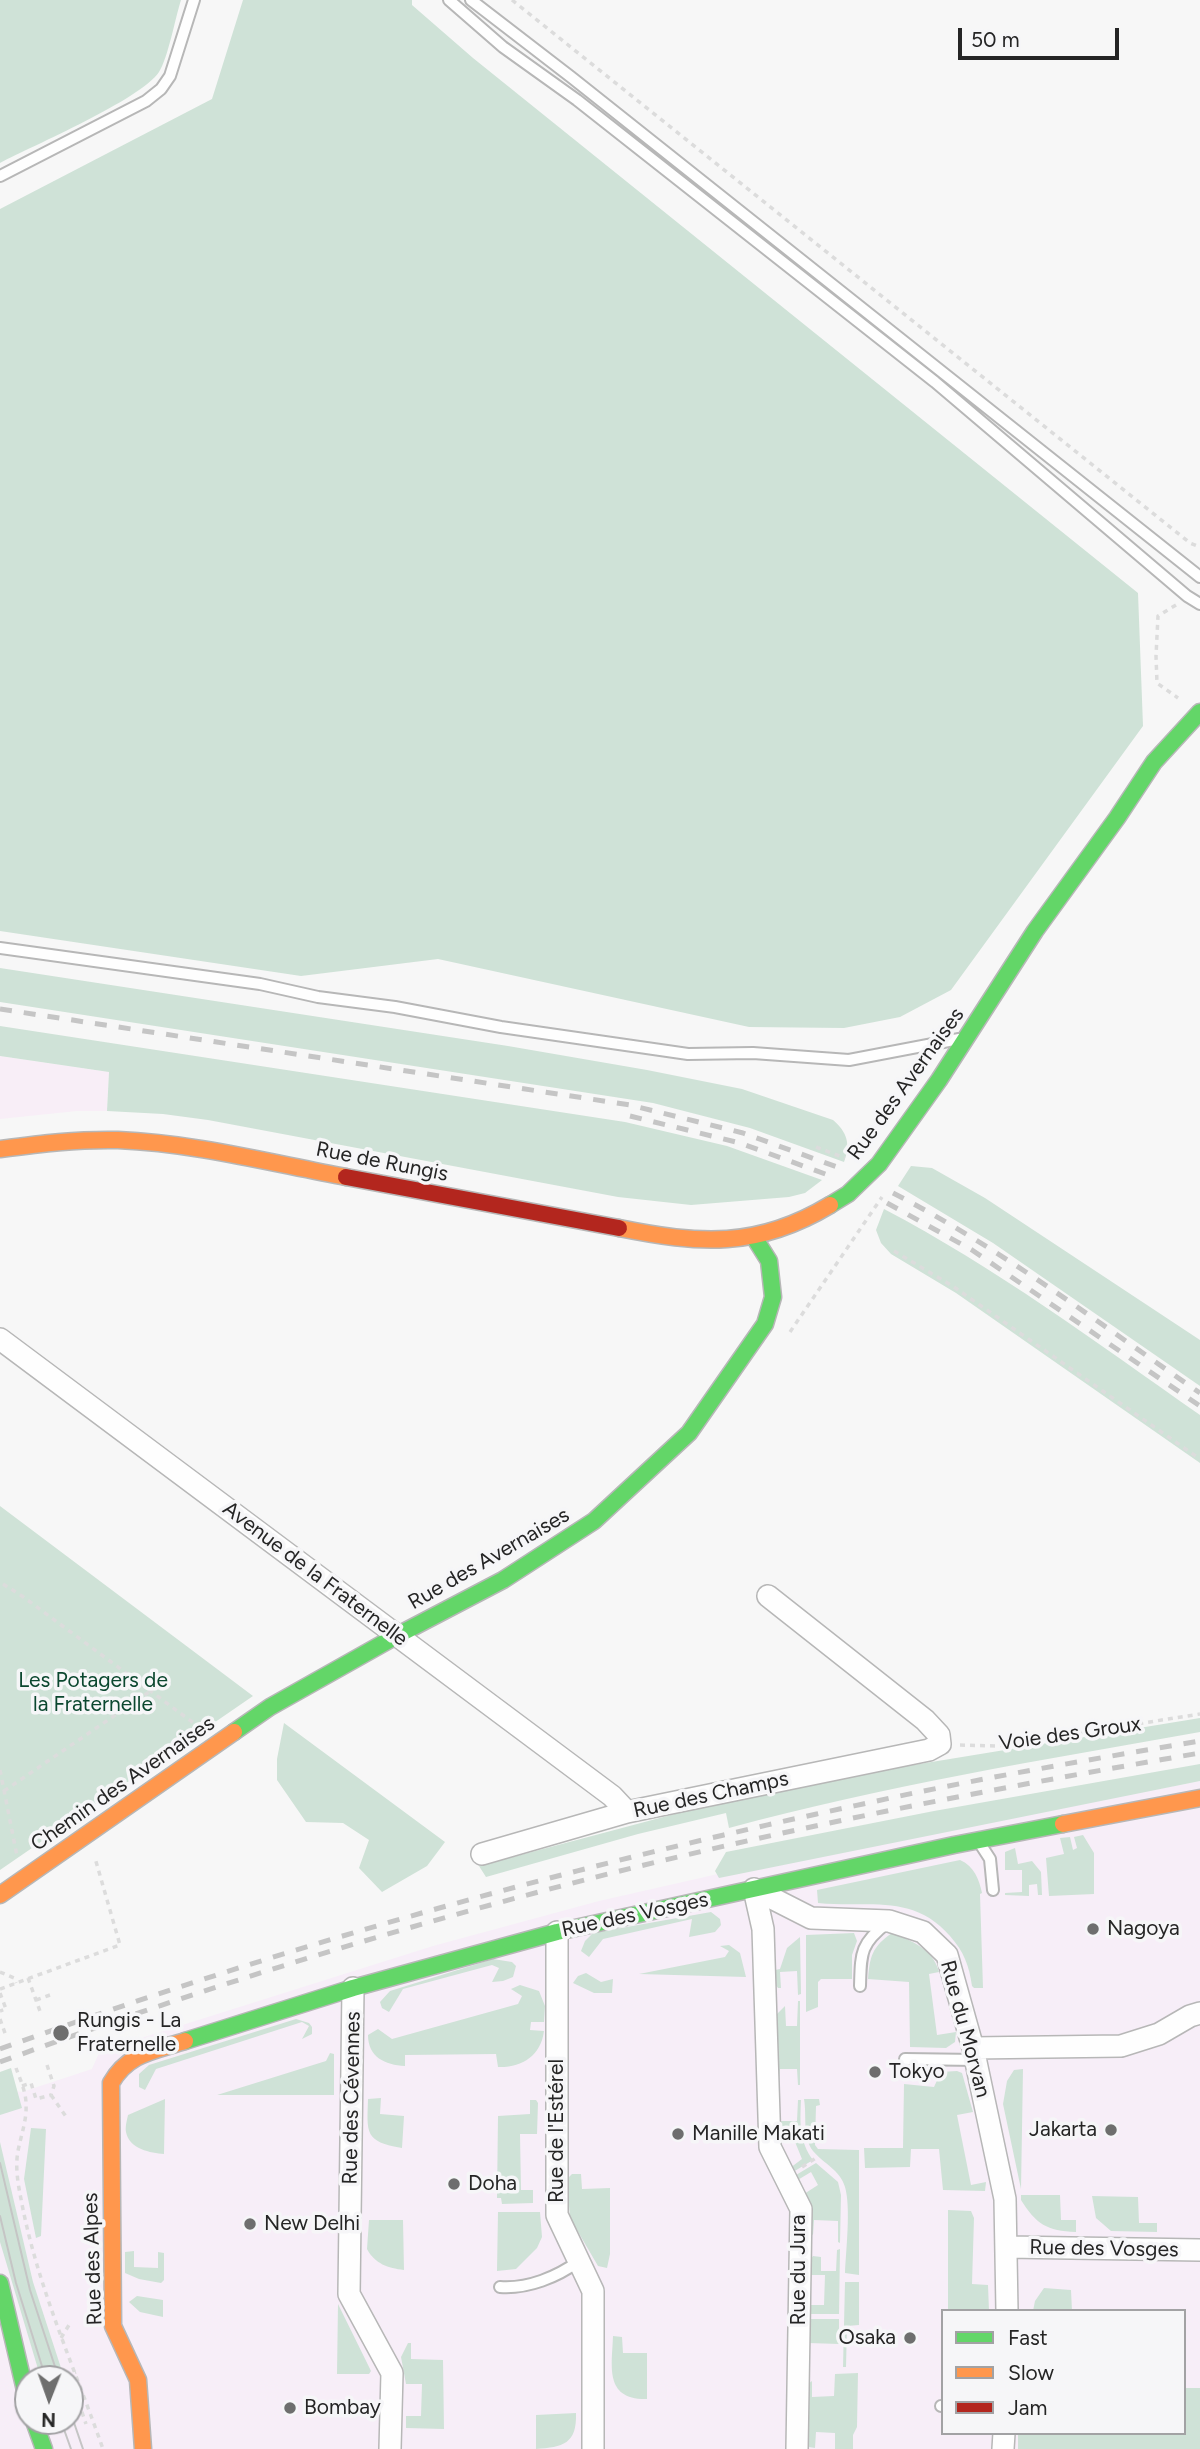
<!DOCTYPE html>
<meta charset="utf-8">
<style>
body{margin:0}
#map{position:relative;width:1200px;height:2449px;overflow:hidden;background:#f7f7f7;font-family:Figtree,sans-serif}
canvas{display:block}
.legend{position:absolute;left:941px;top:2309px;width:245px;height:126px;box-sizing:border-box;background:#f6f6f8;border:2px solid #a2a2a4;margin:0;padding:9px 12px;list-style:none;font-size:21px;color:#252525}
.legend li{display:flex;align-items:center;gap:14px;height:35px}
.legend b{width:35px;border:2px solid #a2a2a4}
.north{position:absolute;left:14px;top:2365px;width:70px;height:70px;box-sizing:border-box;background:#f6f6f8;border:2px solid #a2a2a4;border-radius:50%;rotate:181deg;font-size:19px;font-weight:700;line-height:28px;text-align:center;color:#252525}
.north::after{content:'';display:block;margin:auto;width:24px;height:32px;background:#6e6e6e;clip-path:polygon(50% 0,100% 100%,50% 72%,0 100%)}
.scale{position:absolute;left:958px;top:28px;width:161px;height:32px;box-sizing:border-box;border:4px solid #252525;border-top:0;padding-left:9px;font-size:21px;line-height:24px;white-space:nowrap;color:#252525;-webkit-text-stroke:5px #f6f6f8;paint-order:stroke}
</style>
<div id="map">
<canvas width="1200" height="2449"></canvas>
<ul class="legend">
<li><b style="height:9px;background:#63d668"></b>Fast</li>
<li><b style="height:9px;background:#ff974d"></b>Slow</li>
<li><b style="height:9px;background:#b3261e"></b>Jam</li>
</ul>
<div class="north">N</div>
<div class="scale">50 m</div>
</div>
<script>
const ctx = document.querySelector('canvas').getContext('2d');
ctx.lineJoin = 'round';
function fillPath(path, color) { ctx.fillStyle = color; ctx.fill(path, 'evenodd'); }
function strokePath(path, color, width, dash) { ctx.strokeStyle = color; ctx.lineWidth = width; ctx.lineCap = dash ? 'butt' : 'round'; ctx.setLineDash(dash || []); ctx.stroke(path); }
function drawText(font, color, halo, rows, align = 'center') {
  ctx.font = font + ' Figtree,sans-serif'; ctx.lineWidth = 7; ctx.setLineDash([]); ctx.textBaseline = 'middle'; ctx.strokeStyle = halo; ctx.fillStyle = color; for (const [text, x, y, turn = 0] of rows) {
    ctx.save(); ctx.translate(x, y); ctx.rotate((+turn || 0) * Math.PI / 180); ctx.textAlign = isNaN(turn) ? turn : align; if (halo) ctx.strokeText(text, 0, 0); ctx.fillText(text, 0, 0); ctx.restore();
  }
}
fillPath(new Path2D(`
 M0,1056L109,1072L107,1111H77L0,1119Z`), '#f8eef7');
fillPath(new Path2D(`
 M1200,1781V2449H0V2089L22,2092L92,2069L100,2051L433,1946L599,1901L762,1864ZM943,2311H1184V2433H943ZM28,2379H70V2421H28Z`), '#f7eef8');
fillPath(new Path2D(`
 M0,0H181C175,19 168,58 159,72C140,100 34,145 0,163Z
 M243,0H412V5L473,58L1138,593L1143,726L951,990L900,1017L844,1028L749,1027L438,959L301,976L0,931V209L212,99Z
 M0,968L508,1046L647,1070L742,1089L833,1120C847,1132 851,1144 844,1162L750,1128L653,1103L0,1002Z
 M0,1026L625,1122L727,1146L822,1180L805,1193L789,1197L691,1205L618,1197L208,1120L163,1114L107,1111L109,1072L0,1056Z
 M911,1166L932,1168L985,1198L1200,1340V1386L993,1243L898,1186Z
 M884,1209C995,1267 1097,1343 1200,1415V1463L956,1293L891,1254L881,1243L876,1230Z
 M0,1506L253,1696L0,1870Z
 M1200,1718V1732C1042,1760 884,1786 729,1828L726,1813L638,1834L486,1877L479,1866L701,1807L840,1777Z
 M284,1723L445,1842L427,1866L382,1892L359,1868L369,1840L343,1823L306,1822L277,1780V1759Z
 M1200,1764V1781L719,1878L715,1871L726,1852L934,1811Z
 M1083,1835L1094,1853V1894L1049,1896L1046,1858L1064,1854L1060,1838L1070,1837L1073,1850L1077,1848L1074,1837Z
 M1015,1848L1018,1864L1032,1861L1041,1872L1042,1895H1038L1037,1884L1029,1885V1896L1005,1895V1893L1022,1892V1870H1005V1852Z
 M960,1860C974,1866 979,1879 982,1893L980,1894L983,1988H974L972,1986C969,1965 964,1952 950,1936C913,1893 868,1908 818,1903L817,1890Z
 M711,1912L720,1919L721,1925L715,1932L689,1937L692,1919L603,1939L589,1957L581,1951L585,1941L593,1933Z
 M854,1933L857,1941L852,1955V1979H821L818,1982V2007L806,2012V1935Z
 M892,1933C912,1941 933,1949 939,1972L929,1974L937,2035L956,2032L955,2042L946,2048L910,2047L909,1982L868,1979C870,1956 872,1947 892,1933Z
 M800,1937L801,1994L798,1995L797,1971L780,1972L781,1988H778L775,1984V1970L780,1969L787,1948Z
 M729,1945L740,1953L746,1977L639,1974L725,1957L729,1951L720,1946Z
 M493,1959L512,1962L516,1966L513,1977L503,1981L492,1982L499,1968L492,1965L403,1989L389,2012L382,2008L380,2002L390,1991Z
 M586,1973L601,1982L613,1979L612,1993H594L573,1983L578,1976Z
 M520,1985L539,1991L545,2006L544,2022H531L530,2030L544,2031C541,2056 521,2068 498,2067L496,2054L405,2055V2066C385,2065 368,2057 368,2035L378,2029L392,2039L518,2004L522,1996L511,1989Z
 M798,2001H800V2085H798L797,2069H780L779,2086L773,2082L775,2016L785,2006L786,2026H797Z
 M296,2019L309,2023L312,2027V2034L302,2039L309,2026L302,2022L156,2069L145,2090L139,2087V2074L149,2065Z
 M330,2053L334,2054V2095H217L326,2061Z
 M11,2068L22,2108L0,2115V2072Z
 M1023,2069L1021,2189L1003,2104L1007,2081L1014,2070Z
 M957,2071L962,2073L973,2112L957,2115L971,2185L986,2182L985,2191L943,2190L939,2149H911L910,2167L865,2168L864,2148H903L904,2084L934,2087L941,2072Z
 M381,2098L380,2114L404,2116L402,2148C364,2142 367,2132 368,2099Z
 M165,2099L164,2154C151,2153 129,2149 126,2132C125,2127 127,2120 128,2115Z
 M804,2099H819L820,2105L816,2106L815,2145L818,2149L859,2150V2275L845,2273C846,2251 851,2207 845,2187C840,2170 824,2164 813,2151C802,2136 807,2116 804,2099Z
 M530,2100H536L538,2103L537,2134H520L521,2190H533V2203L502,2204L501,2198H497L498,2116L530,2114Z
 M798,2100H801C800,2123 799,2141 813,2160L793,2172L790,2168L802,2159L793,2137L779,2142L778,2106L780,2105V2121H797Z
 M31,2128L46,2129L41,2236L36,2238L24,2179Z
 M0,2142L33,2282L62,2371L41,2379L0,2242Z
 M816,2163L838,2182L841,2195L840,2243L838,2242V2221L814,2220L813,2235L810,2233L804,2194L818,2185L811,2172L796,2181V2175Z
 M572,2174H581L582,2189L610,2188V2254L607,2268L598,2266L570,2218L567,2179Z
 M1021,2195H1060L1061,2220H1076V2232C1047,2231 1036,2224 1021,2200Z
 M1092,2196L1138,2197L1139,2223H1157V2232L1111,2231L1096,2218Z
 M948,2210L971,2211L974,2218L972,2284L988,2285L989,2311H948Z
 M498,2212H540L542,2237L537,2248L516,2269L497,2271Z
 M369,2220H403L404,2270C388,2268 375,2264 367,2249Z
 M840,2249L839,2314H809L808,2305H824L825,2275H808L810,2260L813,2256L821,2257V2271H836L837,2250Z
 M134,2251V2267L158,2268V2252L164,2253V2280L161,2283L139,2279L125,2273V2252Z
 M845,2282H859V2325L847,2326L846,2367H843Z
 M1044,2288L1071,2290L1072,2311H1033L1035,2301Z
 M137,2296L163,2300V2317L140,2312L129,2302Z
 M338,2304L371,2371L369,2374H337Z
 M809,2319H839V2344L808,2343Z
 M613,2336L622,2337L623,2353H647V2399C604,2400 612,2366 613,2336Z
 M408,2343H411V2359L443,2360L444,2429L406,2428V2416H421L422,2384H406L401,2357Z
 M858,2373L857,2427L853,2435V2449H835V2433L816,2432L815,2448L809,2447L807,2441L808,2384L812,2381V2397L834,2396L835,2374Z
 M1184,2388H1200V2449H1018V2433H1184Z
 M576,2413C577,2444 563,2447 536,2449V2415Z`), '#cfe2d7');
const lane = new Path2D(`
 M449,0L503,47L577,100L935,382L1187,596L1200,604
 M471,0L571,77L1200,577
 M0,176L146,101L161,89L170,76L194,0
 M0,948L260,984L318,997L395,1007L501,1027L688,1054L753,1053L849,1060L959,1039
 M979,1842L990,1859L993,1890
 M860,1986C861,1953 860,1944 887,1923
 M905,2059L976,2060
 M500,2287C528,2289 557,2277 579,2261
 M941,2406H943`);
const street = new Path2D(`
 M0,1339L612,1796L627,1812
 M482,1854L627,1812L929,1750L940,1744L939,1735L925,1720L768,1596
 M754,1889L811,1918L889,1921L923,1932L947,1955L973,2048L1005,2199L1007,2311
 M754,1889L763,1929L770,2147L801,2209L797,2449
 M557,1932V2215L593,2291V2449
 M353,1988L349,2294L392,2373L390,2449
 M973,2048L1121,2046L1159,2034L1190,2016L1200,2013
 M1007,2247L1200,2250
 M1003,2449L1004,2433`);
const fast = new Path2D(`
 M830,1205L848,1194L879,1164L939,1080L1035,931L1117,818L1154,762L1200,712
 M234,1732L270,1707L398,1635L503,1580L594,1521L689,1433L765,1324L773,1297L769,1261L754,1237
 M185,2041L353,1988L557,1932L954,1845L1063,1824
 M0,2283L28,2403
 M34,2421L44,2449`);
const slow = new Path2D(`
 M0,1149C39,1144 78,1139 118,1140C194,1143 271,1163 346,1177
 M619,1228C699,1244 757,1249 830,1205
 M1063,1824L1200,1798
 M0,1895L234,1732
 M143,2449L138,2380L113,2326L111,2083C128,2053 154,2051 185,2041`);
const jam = new Path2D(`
 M346,1177L619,1228`);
strokePath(lane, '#b7b7b7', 14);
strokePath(street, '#b7b7b7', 24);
strokePath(fast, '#b7b7b7', 19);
strokePath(slow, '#b7b7b7', 19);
strokePath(jam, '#b7b7b7', 19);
strokePath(new Path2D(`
 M512,0L1190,543L1200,547
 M1176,605L1158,616L1156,656L1157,683L1178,698
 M816,1147L845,1158
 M894,1251L954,1287L1200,1459
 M790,1332L882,1197
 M3,1584L22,1596L199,1727
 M960,1745L997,1746L1200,1714
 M0,1770L17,1856
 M4,1791L149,1692
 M0,1972L14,1978L16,1983
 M28,1978L41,2014
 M0,1989L120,1945L95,1858
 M0,1993L6,2009L0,2011
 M36,2000L50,1995
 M0,2019L6,2036
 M47,2065L54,2086L51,2095
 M16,2068C20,2079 26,2092 26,2104C27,2120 21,2135 18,2151C15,2167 18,2184 21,2199C37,2286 74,2366 103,2449
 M22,2086L31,2083L36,2099L51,2095
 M51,2095L67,2118
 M802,2167L816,2158
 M61,2338L69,2325
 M69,2374L86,2424
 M56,2379L76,2372`), '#dcdcdc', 3.5, [5, 5]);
strokePath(lane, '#fefefe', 10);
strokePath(street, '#fefefe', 21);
strokePath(fast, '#63d668', 16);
strokePath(slow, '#ff974d', 16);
strokePath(jam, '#b3261e', 16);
strokePath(new Path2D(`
 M0,2163L30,2290L59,2379
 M0,2216L16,2283L46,2379
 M70,2411L83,2449
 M61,2421L71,2449`), '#c5c5c5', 2);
strokePath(new Path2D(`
 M0,1009L630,1105L743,1133L837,1167
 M630,1116L740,1143L828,1175
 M893,1193C1002,1249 1100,1324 1200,1393
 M887,1203L972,1250L1200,1406
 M0,2049C281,1947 570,1866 863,1804C975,1779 1087,1760 1200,1741
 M0,2062C199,1989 402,1926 608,1874C803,1825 1001,1787 1200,1753`), '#c5c5c5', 5, [12, 12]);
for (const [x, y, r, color] of [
 [1093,1929,7,"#6e6e6e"],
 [61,2033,9,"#6e6e6e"],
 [875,2072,7,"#6e6e6e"],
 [1111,2130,7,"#6e6e6e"],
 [678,2134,7,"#6e6e6e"],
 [454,2184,7,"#6e6e6e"],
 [250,2224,7,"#6e6e6e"],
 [910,2338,7,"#6e6e6e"],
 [290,2408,7,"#6e6e6e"]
]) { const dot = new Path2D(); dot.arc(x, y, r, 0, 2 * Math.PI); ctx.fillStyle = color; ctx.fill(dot); strokePath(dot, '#f6f6f8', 2.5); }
drawText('21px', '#252525', '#f6f6f8', [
 ["Rue des Avernaises",906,1084,-54],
 ["Rue de Rungis",382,1162,11],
 ["Rue des Avernaises",489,1559,-30],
 ["Avenue de la Fraternelle",315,1574,37],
 ["Voie des Groux",1070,1734,-8],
 ["Chemin des Avernaises",123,1784,-35],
 ["Rue des Champs",711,1795,-12],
 ["Rue des Vosges",635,1915,-12],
 ["Rue du Morvan",965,2029,75],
 ["Rue des Cévennes",352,2098,-89],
 ["Rue de l'Estérel",557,2131,-90],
 ["Rue des Vosges",1104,2249,1],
 ["Rue des Alpes",93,2259,-92],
 ["Rue du Jura",799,2270,-90]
]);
drawText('21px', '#0b472f', '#f6f6f8', [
 ["Les Potagers de",93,1681],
 ["la Fraternelle",93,1705]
]);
drawText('21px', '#252525', '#f6f6f8', [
 ["Nagoya",1107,1929],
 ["Rungis - La",77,2021],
 ["Fraternelle",77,2045],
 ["Tokyo",889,2072],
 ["Jakarta",1097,2130,"right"],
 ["Manille Makati",692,2134],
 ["Doha",468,2184],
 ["New Delhi",264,2224],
 ["Osaka",896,2338,"right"],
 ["Bombay",304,2408]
], 'left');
</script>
